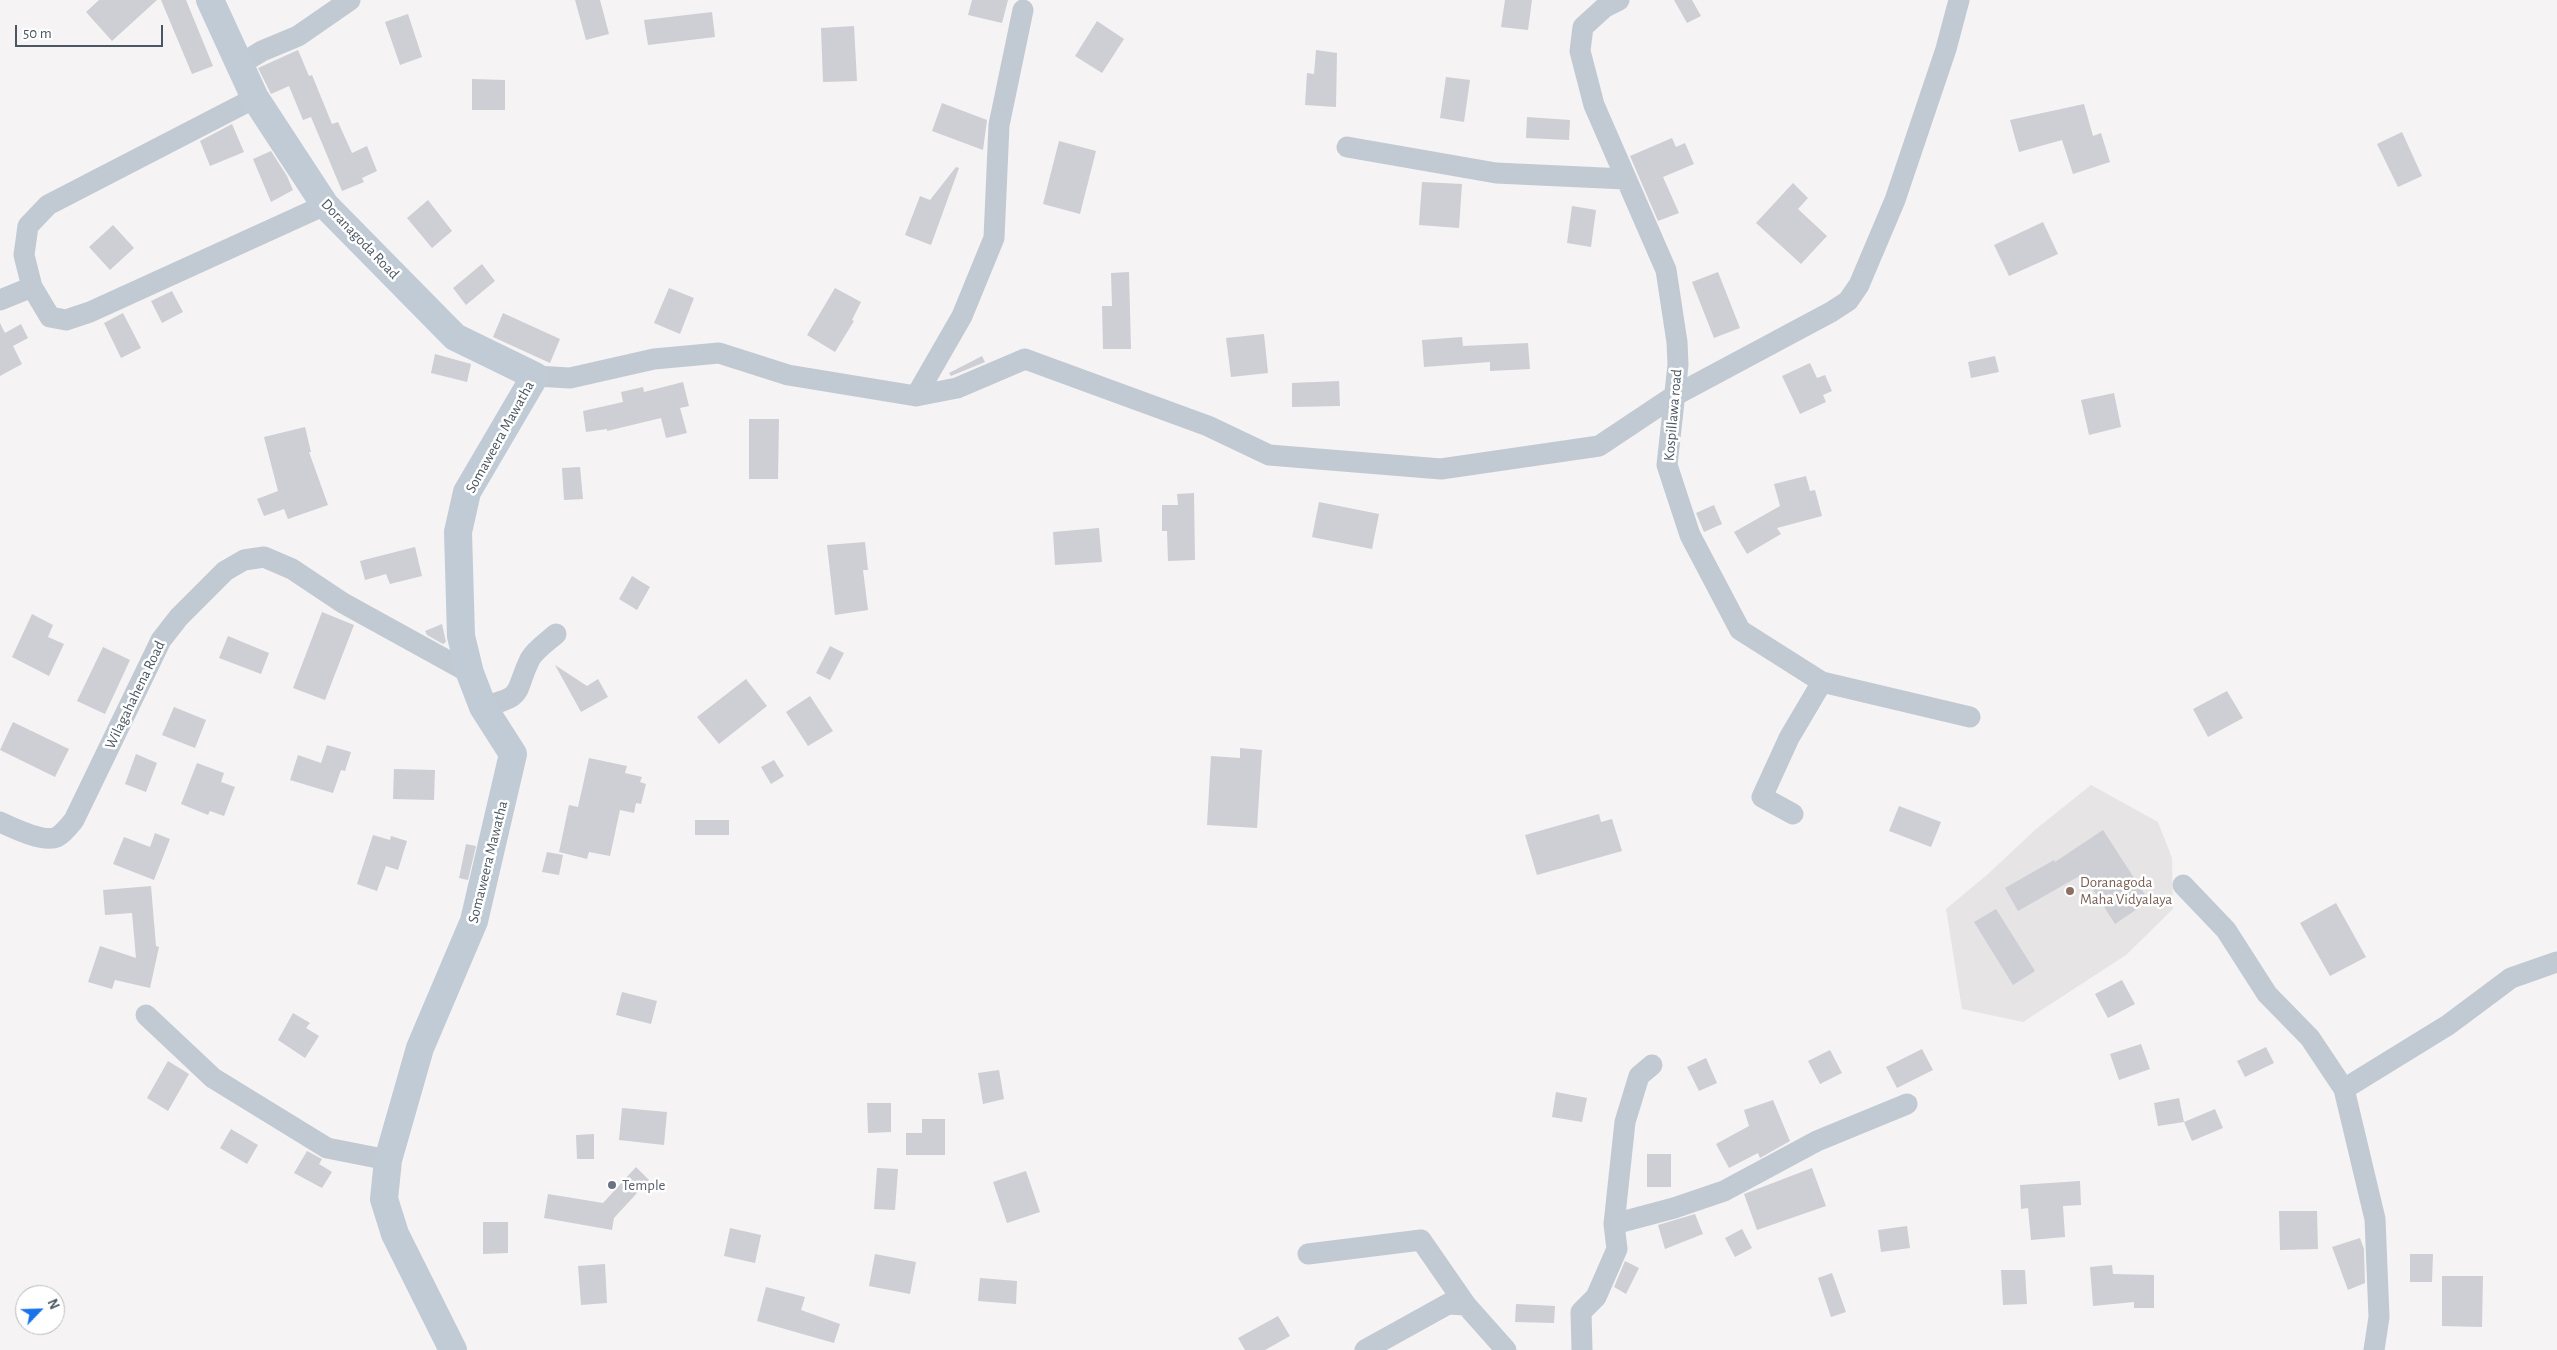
<!DOCTYPE html>
<style>
body{margin:0}
#map{position:relative;width:2557px;height:1350px;overflow:hidden;background:#f5f3f3;font-family:"Alegreya Sans",sans-serif}
canvas{display:block}
.north{position:absolute;left:15px;top:1285px;width:50px;height:50px;box-sizing:border-box;background:#fff;border:1px solid #b7bbc0;border-radius:50%;rotate:66deg;font-size:14px;font-weight:700;line-height:20px;text-align:center;color:#4a5661}
.north::after{content:'';display:block;margin:auto;width:18px;height:22px;background:#1a73e8;clip-path:polygon(50% 0,100% 100%,50% 72%,0 100%)}
.scale{position:absolute;left:15px;top:25px;width:148px;height:22px;box-sizing:border-box;border:2px solid #4a5661;border-top:0;padding-left:6px;font-size:15px;line-height:18px;white-space:nowrap;color:#4a5661;-webkit-text-stroke:4px #fff;paint-order:stroke}
</style>
<div id="map">
<canvas width="2557" height="1350"></canvas>
<div class="north">N</div>
<div class="scale">50 m</div>
</div>
<script>
const ctx = document.querySelector('canvas').getContext('2d');
ctx.lineJoin = 'round';
function fillPath(path, color) { ctx.fillStyle = color; ctx.fill(path, 'evenodd'); }
function strokePath(path, color, width, dash) { ctx.strokeStyle = color; ctx.lineWidth = width; ctx.lineCap = dash ? 'butt' : 'round'; ctx.setLineDash(dash || []); ctx.stroke(path); }
function drawText(font, color, halo, rows, align = 'center') {
  ctx.font = font + ' "Alegreya Sans",sans-serif'; ctx.lineWidth = 5; ctx.setLineDash([]); ctx.textBaseline = 'middle'; ctx.strokeStyle = halo; ctx.fillStyle = color; for (const [text, x, y, turn = 0] of rows) {
    ctx.save(); ctx.translate(x, y); ctx.rotate((+turn || 0) * Math.PI / 180); ctx.textAlign = isNaN(turn) ? turn : align; if (halo) ctx.strokeText(text, 0, 0); ctx.fillText(text, 0, 0); ctx.restore();
  }
}
fillPath(new Path2D(`
 M2091,785L2158,822L2172,858L2173,909L2126,955L2023,1022L1962,1009L1946,909L1988,874L2036,829Z`), '#e6e4e5');
fillPath(new Path2D(`
 M99,0H157L112,41L86,12Z
 M161,0H186L213,66L192,74Z
 M575,0H600L609,34L586,40Z
 M972,0H1008L1002,23L968,15Z
 M1505,0H1532L1528,30L1501,27Z
 M1674,0H1692L1701,16L1687,23Z
 M712,12L715,37L648,45L644,20Z
 M408,14L422,57L400,65L385,22Z
 M1097,21L1124,39L1102,73L1075,56Z
 M854,26L857,81L823,82L821,28Z
 M298,50L309,76L312,75L332,124L338,122L352,153L367,146L377,171L362,178L364,182L342,191L311,117L303,120L289,86L271,94L258,68Z
 M1316,50L1337,53L1336,107L1305,105L1307,73L1314,74Z
 M1446,77L1470,80L1464,122L1440,118Z
 M472,79L505,80V110H472Z
 M942,103L987,120L983,150L932,131Z
 M2084,104L2093,136L2101,133L2110,162L2073,174L2062,140L2019,152L2010,120Z
 M1527,117L1570,120L1569,140L1526,138Z
 M232,124L244,152L210,166L200,141Z
 M2402,132L2422,176L2398,187L2377,144Z
 M1672,138L1676,147L1685,143L1694,164L1663,177L1679,213L1658,221L1630,156Z
 M1059,141L1096,151L1080,214L1043,204Z
 M271,151L287,176L293,190L271,202L253,159Z
 M956,167L959,168L931,245L905,235L920,196L930,200Z
 M1422,182L1462,184L1459,228L1419,225Z
 M1793,183L1808,198L1798,209L1827,236L1801,264L1756,223Z
 M428,200L452,231L432,248L407,218Z
 M1572,206L1596,210L1591,247L1567,243Z
 M2043,222L2058,254L2009,276L1994,245Z
 M113,225L134,248L110,270L89,247Z
 M482,264L495,281L466,305L453,288Z
 M1129,272L1131,349H1103L1102,306H1112L1111,273Z
 M1718,272L1740,328L1714,338L1692,282Z
 M669,288L694,298L680,334L654,323Z
 M835,288L861,302L852,320L854,321L835,352L807,335Z
 M172,291L183,312L162,323L151,301Z
 M123,313L141,348L121,358L104,323Z
 M503,313L560,339L550,363L493,337Z
 M0,323L5,333L21,324L28,338L13,346L22,364L0,376Z
 M1264,334L1268,373L1231,377L1226,338Z
 M1462,337L1463,346L1528,343L1530,369L1490,371V362L1424,367L1422,340Z
 M435,354L471,364L467,382L431,373Z
 M982,356L985,362L951,376L949,373Z
 M1995,356L1999,372L1971,378L1968,362Z
 M1810,363L1817,378L1825,375L1832,391L1823,395L1826,402L1800,414L1782,376Z
 M1339,381L1340,406L1292,407V383Z
 M683,382L689,406L680,408L687,433L666,438L661,418L607,431V429L586,432L583,411L623,402L621,392L643,387L644,392Z
 M2114,393L2121,427L2089,435L2081,400Z
 M749,419H779L778,479H749Z
 M305,427L311,452H309L328,505L288,519L284,509L264,516L257,499L278,491L264,437Z
 M580,467L583,499L564,500L562,468Z
 M1806,476L1810,491L1815,490L1822,516L1777,528L1781,534L1747,554L1734,532L1780,506L1774,484Z
 M1194,493L1195,560L1168,561L1167,531H1162V505H1178L1177,494Z
 M1319,502L1379,514L1372,549L1312,537Z
 M1714,505L1722,524L1704,532L1696,513Z
 M1099,528L1102,562L1055,565L1053,532Z
 M865,542L868,570H863L868,610L835,615L827,545Z
 M415,547L422,576L390,584L386,574L365,580L360,561Z
 M632,576L650,587L637,610L619,599Z
 M322,612L354,625L325,700L293,688Z
 M32,614L53,625L48,637L64,644L49,676L12,657Z
 M442,624L446,642L443,644L427,635L425,631Z
 M228,636L269,653L261,674L219,658Z
 M830,646L844,653L830,680L816,673Z
 M103,647L130,660L105,714L77,701Z
 M555,665L587,686L598,679L608,697L581,712Z
 M746,679L767,706L719,744L697,717Z
 M2227,691L2243,718L2208,737L2193,709Z
 M810,696L833,731L808,746L786,712Z
 M174,707L206,720L195,748L162,735Z
 M13,722L69,749L55,777L0,750Z
 M327,745L351,752L345,771L341,770L333,793L290,780L298,755L321,763Z
 M1240,748L1262,750L1257,828L1207,825L1211,756L1240,758Z
 M136,754L157,763L146,792L125,784Z
 M589,758L627,766L625,773L642,777L640,782L646,784L641,804L636,803L634,813L620,810L610,856L589,852L587,859L559,852L569,805L578,807Z
 M774,760L784,776L771,784L761,767Z
 M197,763L224,773L221,782L235,787L224,816L210,811L208,815L181,804Z
 M394,769L435,770L434,800L393,799Z
 M1899,806L1941,822L1931,847L1889,831Z
 M1599,814L1601,822L1612,819L1622,851L1537,875L1525,835Z
 M695,820H729V835H695Z
 M2103,830L2149,901L2115,924L2083,874L2018,911L2005,888L2054,860L2055,862Z
 M155,833L170,839L154,880L113,864L124,837L150,847Z
 M373,835L390,840L391,836L407,841L398,870L386,866L377,891L357,884Z
 M466,844L476,846L468,880L459,878Z
 M547,852L563,855L559,875L542,872Z
 M151,886L156,946L159,947L150,988L115,980L112,989L88,982L100,946L136,958L132,913L105,915L103,890Z
 M2336,903L2366,957L2330,976L2300,923Z
 M1996,909L2035,971L2013,985L1974,922Z
 M2122,980L2135,1004L2108,1018L2095,994Z
 M622,992L657,1001L651,1024L616,1015Z
 M293,1013L310,1023L306,1028L319,1036L305,1058L278,1040Z
 M2141,1044L2150,1069L2119,1080L2110,1054Z
 M2266,1047L2274,1063L2245,1077L2237,1061Z
 M1922,1049L1933,1070L1897,1088L1886,1067Z
 M1830,1050L1842,1073L1820,1084L1808,1061Z
 M1706,1058L1717,1083L1699,1091L1687,1067Z
 M168,1061L189,1074L168,1111L147,1098Z
 M999,1070L1004,1099L983,1104L978,1073Z
 M1556,1092L1587,1098L1582,1122L1552,1117Z
 M2179,1098L2184,1122L2158,1126L2154,1103Z
 M1773,1100L1790,1141L1760,1158L1758,1153L1729,1168L1716,1144L1749,1126L1744,1110Z
 M867,1103H891V1132L868,1133Z
 M622,1108L667,1112L664,1145L619,1140Z
 M2215,1109L2223,1128L2192,1141L2184,1122Z
 M922,1119H945V1155H906V1133H922Z
 M231,1129L258,1145L247,1164L220,1148Z
 M594,1134V1159H577L576,1135Z
 M307,1151L322,1159L319,1164L332,1172L322,1188L294,1173Z
 M1647,1154H1671V1187H1647Z
 M636,1167L649,1180L614,1218L612,1230L544,1218L548,1194L603,1203Z
 M877,1168L898,1169L895,1210L874,1209Z
 M1812,1168L1826,1206L1757,1230L1744,1194Z
 M1026,1171L1040,1212L1007,1223L993,1182Z
 M2080,1181L2081,1205L2063,1206L2065,1237L2031,1240L2028,1208L2021,1209L2020,1185Z
 M2279,1211H2317L2318,1249L2280,1250Z
 M1695,1214L1703,1234L1665,1249L1658,1225Z
 M483,1222H508V1253L483,1254Z
 M1907,1226L1910,1248L1881,1252L1878,1230Z
 M730,1228L761,1235L755,1263L724,1256Z
 M1742,1229L1752,1248L1735,1257L1725,1238Z
 M2360,1238L2364,1249L2365,1283L2348,1290L2332,1247Z
 M875,1254L916,1262L910,1294L869,1286Z
 M2410,1254H2433L2432,1282H2410Z
 M1625,1261L1639,1268L1626,1294L1614,1287Z
 M605,1264L607,1303L581,1305L578,1266Z
 M2112,1265L2113,1274L2154,1275V1308H2134V1302L2093,1306L2090,1267Z
 M2001,1270H2025L2027,1304L2003,1305Z
 M1832,1273L1846,1312L1831,1317L1818,1278Z
 M2442,1276H2483L2482,1327L2442,1326Z
 M980,1278L1017,1281L1016,1304L978,1301Z
 M766,1287L805,1297L801,1310L840,1324L834,1343L757,1321Z
 M1516,1304L1555,1306L1554,1323L1515,1322Z
 M1278,1316L1290,1336L1265,1350H1245L1238,1338Z`), '#cdcfd5');
strokePath(new Path2D(`
 M1619,0L1605,7L1583,27L1580,51L1594,105L1666,270L1677,342L1678,365L1667,465L1690,535L1740,630L1822,682L1970,717
 M239,65L262,51L298,36L350,0
 M1347,147L1496,173L1625,179
 M32,287L24,255L28,226L48,205L255,98
 M0,300L32,287L50,317L66,320L90,312L325,205
 M535,376L570,378L654,359L719,353L788,375L916,396L957,388L1025,359L1208,426L1269,455L1441,469L1599,446L1674,396L1831,312L1848,301L1859,285L1895,200L1946,49L1959,0
 M916,396L962,316L994,238L999,125L1023,10
 M483,707C527,695 513,694 530,659C535,650 548,641 556,634
 M1793,814L1762,797L1789,738L1822,682
 M0,822C13,828 44,843 57,837C64,833 69,826 74,820L161,640L179,617L225,571L244,560L264,557L292,569L343,603L470,673
 M2183,885L2226,930L2267,994L2310,1038L2344,1089L2375,1219L2379,1317L2374,1350
 M146,1015L213,1078L327,1148L388,1160
 M2344,1089L2448,1025L2511,978L2557,962
 M1614,1224L1674,1208L1724,1191L1817,1141L1907,1104
 M1308,1254L1421,1240L1466,1305
 M1365,1350L1448,1304L1466,1305L1506,1350
 M1582,1350L1581,1312L1596,1297L1617,1249L1614,1224L1625,1122L1639,1076L1652,1065`), '#c1cad2', 21);
strokePath(new Path2D(`
 M210,0L255,98L325,205L455,337L535,376L467,492L458,532L461,636L470,673L483,707L513,754L474,921L420,1048L388,1160L384,1199L395,1234L453,1350`), '#c1cbd6', 28);
for (const [x, y, r, color] of [
 [2070,891,5,"#8d6e63"],
 [612,1185,5,"#6b7280"]
]) { const dot = new Path2D(); dot.arc(x, y, r, 0, 2 * Math.PI); ctx.fillStyle = color; ctx.fill(dot); strokePath(dot, '#fff', 2); }
drawText('15px', '#4a5661', '#fff', [
 ["Doranagoda Road",360,239,46],
 ["Kospillawa road",1673,415,-85],
 ["Somaweera Mawatha",500,437,-61],
 ["Wilagahahena Road",135,695,-64],
 ["Somaweera Mawatha",488,862,-76]
]);
drawText('15px', '#785e54', '#fff', [
 ["Doranagoda",2080,882],
 ["Maha Vidyalaya",2080,899]
], 'left');
drawText('15px', '#5b616d', '#fff', [
 ["Temple",622,1185]
], 'left');
</script>
